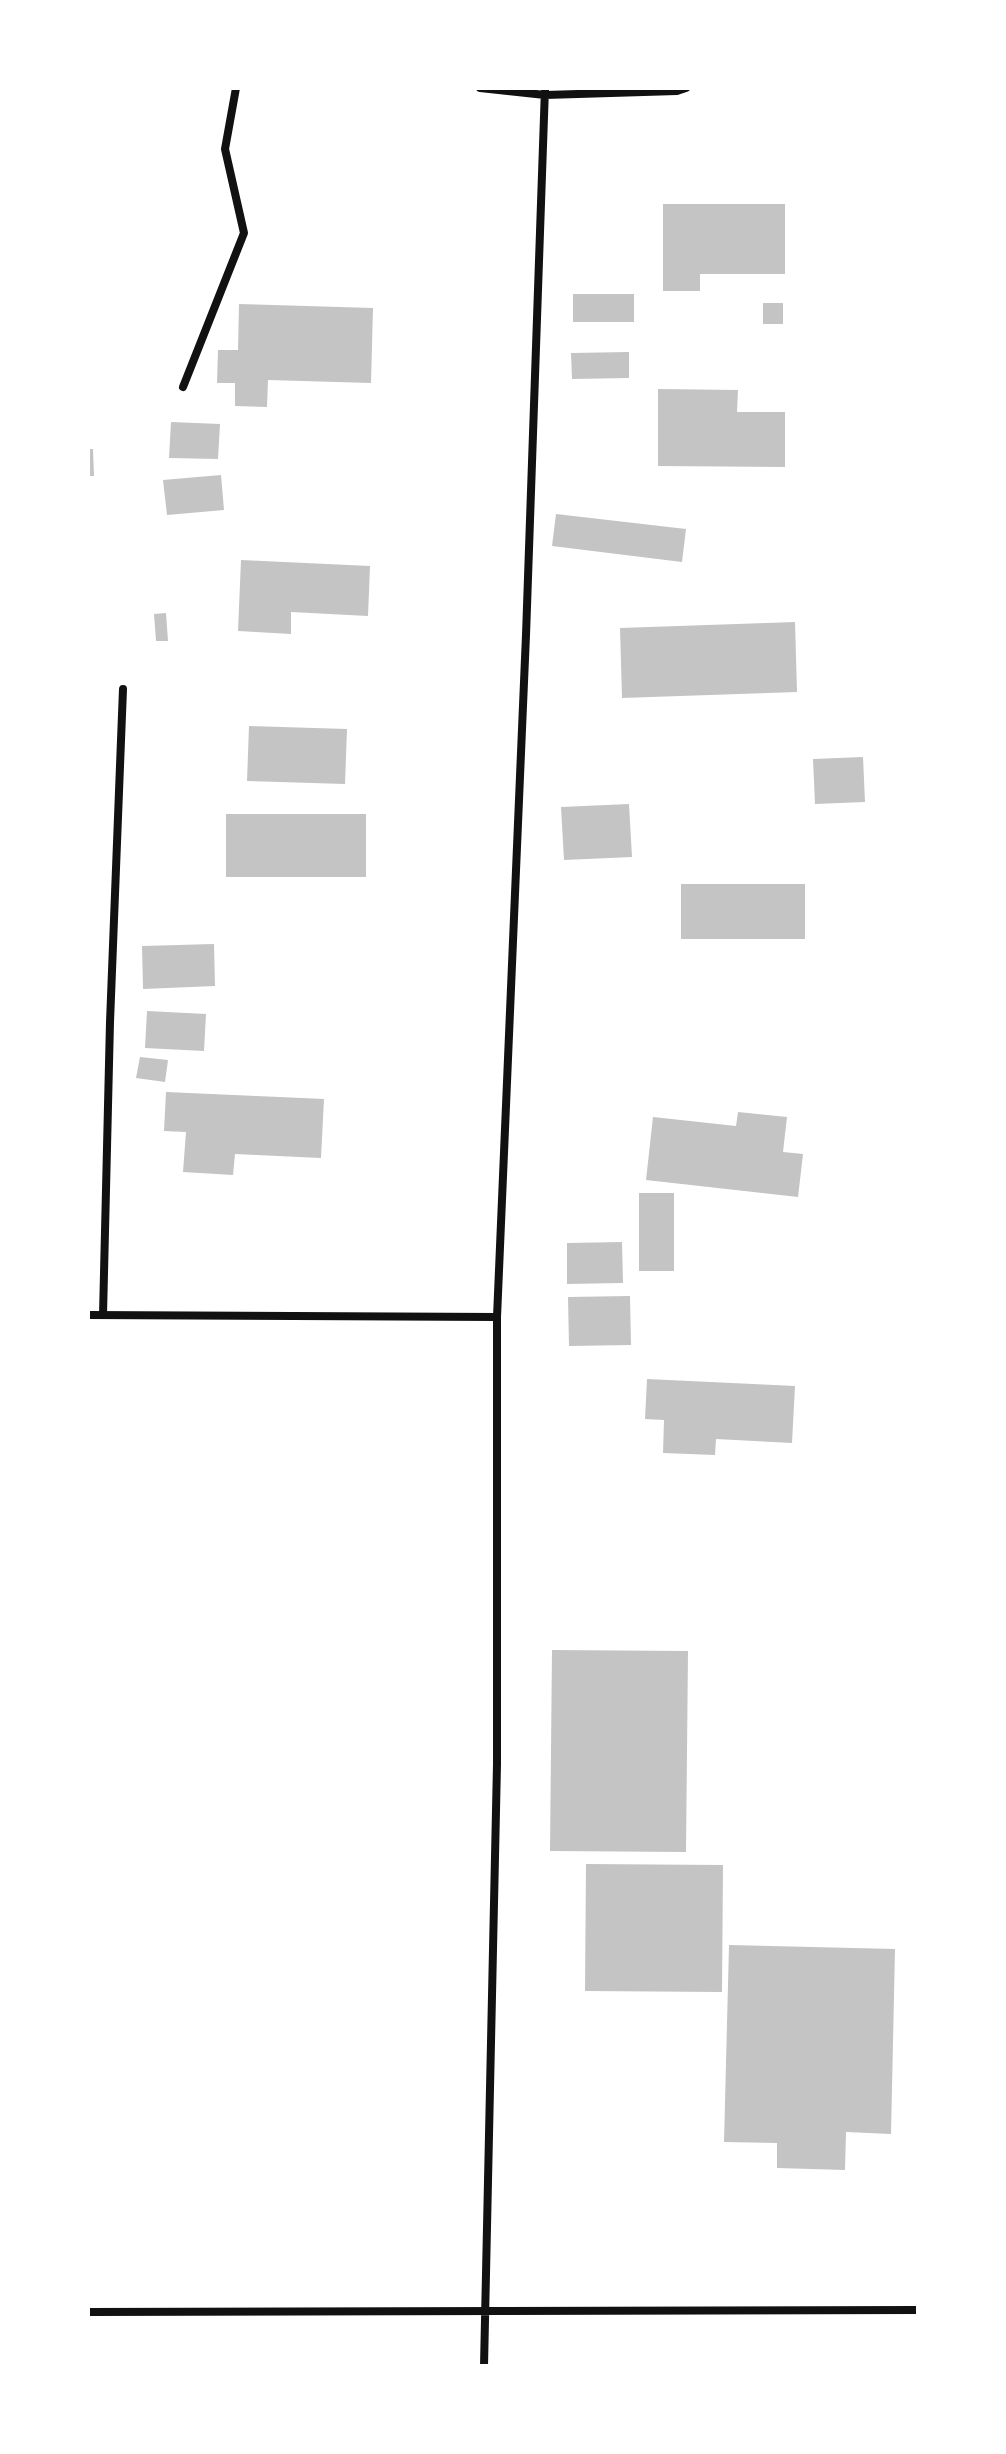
<!DOCTYPE html>
<style>
body{margin:0}
#map{position:relative;width:1006px;height:2454px;overflow:hidden;background:#fff;font-family:Raleway,sans-serif}
canvas{display:block}
.frame{position:absolute;inset:0;border:90px solid #fff;pointer-events:none}
</style>
<div id="map">
<canvas width="1006" height="2454"></canvas>
<div class="frame"></div>
</div>
<script>
const ctx = document.querySelector('canvas').getContext('2d');
ctx.lineJoin = 'round';
function fillPath(path, color) { ctx.fillStyle = color; ctx.fill(path, 'evenodd'); }
function strokePath(path, color, width, dash) { ctx.strokeStyle = color; ctx.lineWidth = width; ctx.lineCap = dash ? 'butt' : 'round'; ctx.setLineDash(dash || []); ctx.stroke(path); }
fillPath(new Path2D(`
 M663,204H785V274H700V291H663Z
 M573,294H634V322H573Z
 M763,303H783V324H763Z
 M239,304L373,308L371,383L268,380L267,407L235,406V383H217L218,350H238Z
 M629,352V378L572,379L571,353Z
 M658,389L738,390L737,412H785V467L658,466Z
 M171,422L220,424L218,459L169,458Z
 M88,449H93L94,476H88Z
 M221,475L224,510L167,515L163,480Z
 M556,514L686,529L682,562L552,546Z
 M241,560L370,566L368,616L291,612V634L238,631Z
 M166,613L168,641H156L154,614Z
 M795,622L797,692L622,698L620,628Z
 M249,726L347,729L345,784L247,781Z
 M863,757L865,802L815,804L813,759Z
 M629,804L632,857L564,860L561,807Z
 M226,814H366V877H226Z
 M681,884H805V939H681Z
 M214,944L215,986L143,989L142,946Z
 M147,1011L206,1014L204,1051L145,1048Z
 M140,1057L168,1060L165,1082L136,1078Z
 M166,1092L324,1099L321,1158L235,1154L233,1175L183,1172L186,1132L164,1131Z
 M738,1112L787,1117L783,1152L803,1154L798,1197L646,1180L653,1117L736,1126Z
 M639,1193H674V1271H639Z
 M622,1242L623,1283L567,1284V1243Z
 M630,1296L631,1345L569,1346L568,1297Z
 M647,1379L795,1386L792,1443L716,1439L715,1455L663,1453L664,1420L645,1419Z
 M552,1650L688,1651L686,1852L550,1851Z
 M586,1864L723,1865L722,1992L585,1991Z
 M729,1945L895,1949L891,2134L846,2132L845,2170L777,2168V2143L724,2142Z`), '#c4c4c4');
strokePath(new Path2D(`
 M480,88L545,95L677,91L686,88
 M183,387L244,233L225,149L236,88
 M88,1315L497,1317
 M103,1315L110,1022L123,689
 M88,2312L918,2310
 M484,2366L497,1764V1317L526,635L545,88`), '#111', 8);
</script>
